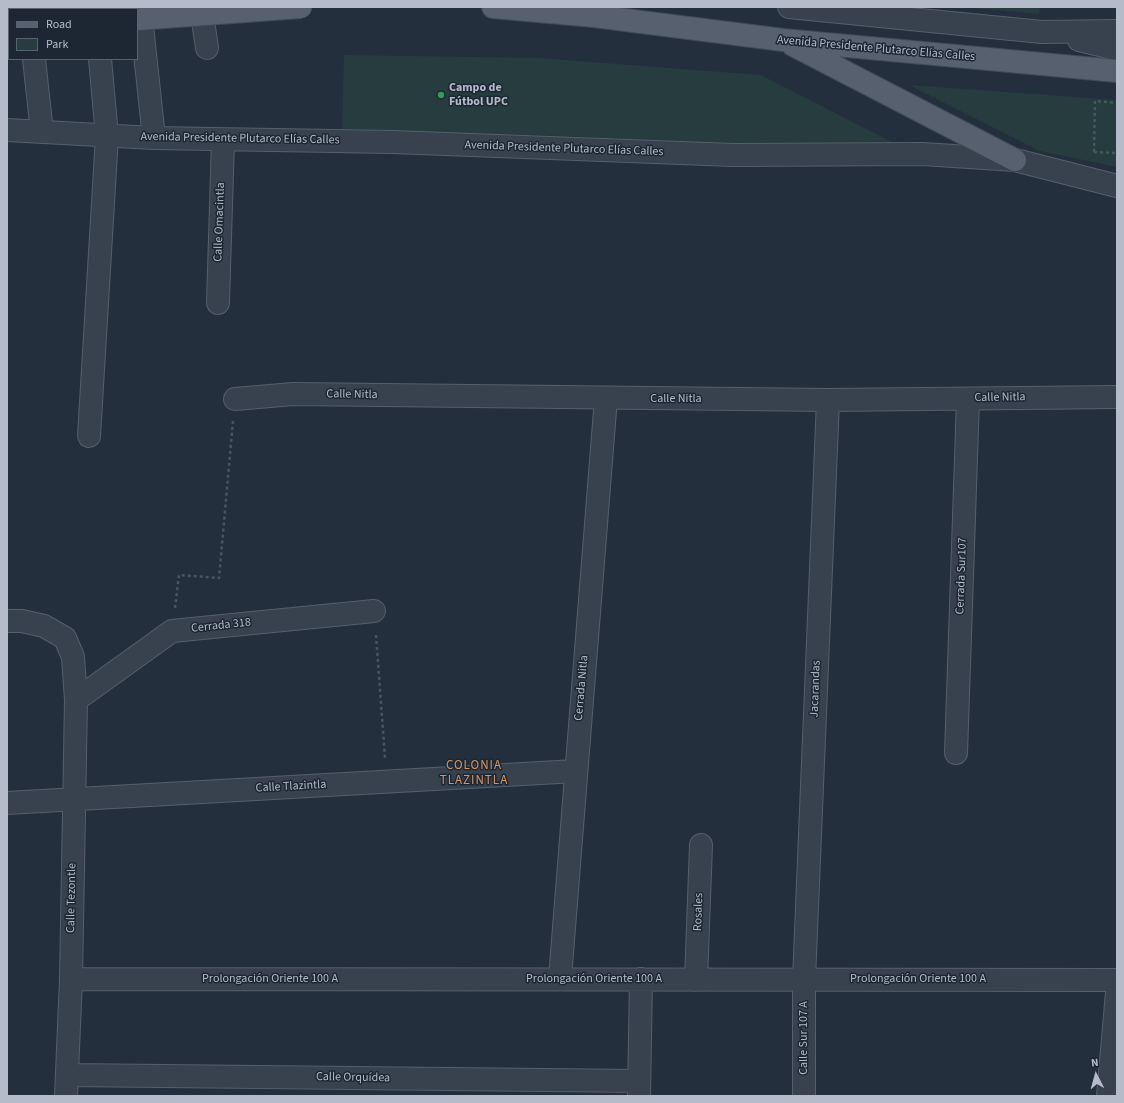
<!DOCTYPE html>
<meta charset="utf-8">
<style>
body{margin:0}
#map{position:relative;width:1124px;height:1103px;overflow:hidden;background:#242f3e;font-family:"Source Sans 3",sans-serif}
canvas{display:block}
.frame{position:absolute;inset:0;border:8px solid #b4bcc9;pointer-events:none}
.legend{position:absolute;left:8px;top:8px;width:130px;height:52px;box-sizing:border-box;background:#1d2633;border:1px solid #59626f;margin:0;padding:5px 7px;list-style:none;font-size:12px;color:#b4bcc9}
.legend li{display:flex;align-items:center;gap:8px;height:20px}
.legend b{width:20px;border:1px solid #59626f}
.north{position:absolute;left:1076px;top:1055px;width:40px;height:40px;-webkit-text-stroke:3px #1d2633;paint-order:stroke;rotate:354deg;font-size:11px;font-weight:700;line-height:16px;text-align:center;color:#b4bcc9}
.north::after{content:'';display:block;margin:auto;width:14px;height:18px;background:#b4bcc9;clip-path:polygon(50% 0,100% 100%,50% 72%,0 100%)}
</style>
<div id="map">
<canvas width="1124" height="1103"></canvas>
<div class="frame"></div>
<ul class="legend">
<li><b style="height:5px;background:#56606e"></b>Road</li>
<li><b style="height:11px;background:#263c3f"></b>Park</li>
</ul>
<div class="north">N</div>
</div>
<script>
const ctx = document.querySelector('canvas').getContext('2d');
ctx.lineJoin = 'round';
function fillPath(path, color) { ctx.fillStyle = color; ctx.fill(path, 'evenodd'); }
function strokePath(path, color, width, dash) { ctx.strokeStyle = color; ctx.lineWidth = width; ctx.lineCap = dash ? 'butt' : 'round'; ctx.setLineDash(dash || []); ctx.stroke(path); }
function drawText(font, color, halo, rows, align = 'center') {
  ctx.font = font + ' "Source Sans 3",sans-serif'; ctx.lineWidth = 3; ctx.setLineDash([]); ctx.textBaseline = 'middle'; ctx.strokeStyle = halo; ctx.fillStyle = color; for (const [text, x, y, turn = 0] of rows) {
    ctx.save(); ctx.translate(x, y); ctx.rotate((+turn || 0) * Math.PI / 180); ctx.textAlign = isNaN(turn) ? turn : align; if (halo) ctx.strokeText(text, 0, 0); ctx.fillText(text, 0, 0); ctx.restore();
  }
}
fillPath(new Path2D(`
 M962,7H1040L1039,14Z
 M344,55L539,58L761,75L911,152L538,135L342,133Z
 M909,85L1117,100V167L1040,151Z`), '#263c3f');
const minor = new Path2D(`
 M95,7V9
 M140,7L154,138
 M201,7L207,48
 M789,7L1042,32L1117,31
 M7,13H9
 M1079,40L1117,49
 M34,59L42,132
 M7,130L154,138L393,142L733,155L923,154L1015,160L1117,186
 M218,303L223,140
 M235,399L293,394L828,400L1117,397
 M89,436L107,136L100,59
 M7,621H22L44,626L65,638L73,657L76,700L71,979L66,1096
 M76,700L172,631L374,611
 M956,753L968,399
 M7,803L576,771
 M560,978L606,398
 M71,979L1117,980
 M696,980L701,845
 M67,1075L639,1081
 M639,1096L641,979
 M804,1096V979L828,400
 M1108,1096L1117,992`);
const major = new Path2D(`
 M493,7L594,16L783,40L1117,71
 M7,40L9,39
 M793,45L1015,160`);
strokePath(minor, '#565f6c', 24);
strokePath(major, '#414a57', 24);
strokePath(new Path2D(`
 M1094,152L1095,101L1117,103
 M1094,152L1117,153
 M175,608L179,575L219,578L233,421
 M376,635L385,758`), '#44595c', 2.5, [3, 3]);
strokePath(minor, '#38414e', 22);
strokePath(major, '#56606e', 22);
const minorBridge = new Path2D(`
 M26,9L33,7`);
const majorBridge = new Path2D(`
 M137,19L301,7`);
strokePath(minorBridge, '#565f6c', 24, []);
strokePath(majorBridge, '#414a57', 24, []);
strokePath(minorBridge, '#38414e', 22);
strokePath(majorBridge, '#56606e', 22);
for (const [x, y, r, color] of [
 [441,95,4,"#2e9e5b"]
]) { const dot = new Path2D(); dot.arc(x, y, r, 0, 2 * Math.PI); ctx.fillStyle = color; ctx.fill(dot); strokePath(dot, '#1d2633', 1.5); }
drawText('12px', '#b4bcc9', '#1d2633', [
 ["Avenida Presidente Plutarco Elías Calles",876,49,5],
 ["Avenida Presidente Plutarco Elías Calles",240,139,1],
 ["Avenida Presidente Plutarco Elías Calles",564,149,2],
 ["Calle Omacintla",220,222,-88],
 ["Calle Nitla",352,395,1],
 ["Calle Nitla",1000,398,-1],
 ["Calle Nitla",676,399],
 ["Cerrada Sur107",962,576,-88],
 ["Cerrada 318",221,626,-6],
 ["Cerrada Nitla",582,688,-85],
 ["Jacarandas",816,689,-88],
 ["Calle Tlazintla",291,787,-3],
 ["Calle Tezontle",72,898,-89],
 ["Rosales",699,912,-88],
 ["Prolongación Oriente 100 A",270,979],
 ["Prolongación Oriente 100 A",594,979],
 ["Prolongación Oriente 100 A",918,979],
 ["Calle Sur 107 A",804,1038,-90],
 ["Calle Orquídea",353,1078,1]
]);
drawText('bold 12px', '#b4bcc9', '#1d2633', [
 ["Campo de",449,88],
 ["Fútbol UPC",449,102]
], 'left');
ctx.letterSpacing = '1px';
drawText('13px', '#d59563', '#1d2633', [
 ["COLONIA",474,766],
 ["TLAZINTLA",474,781]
]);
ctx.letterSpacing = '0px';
</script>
